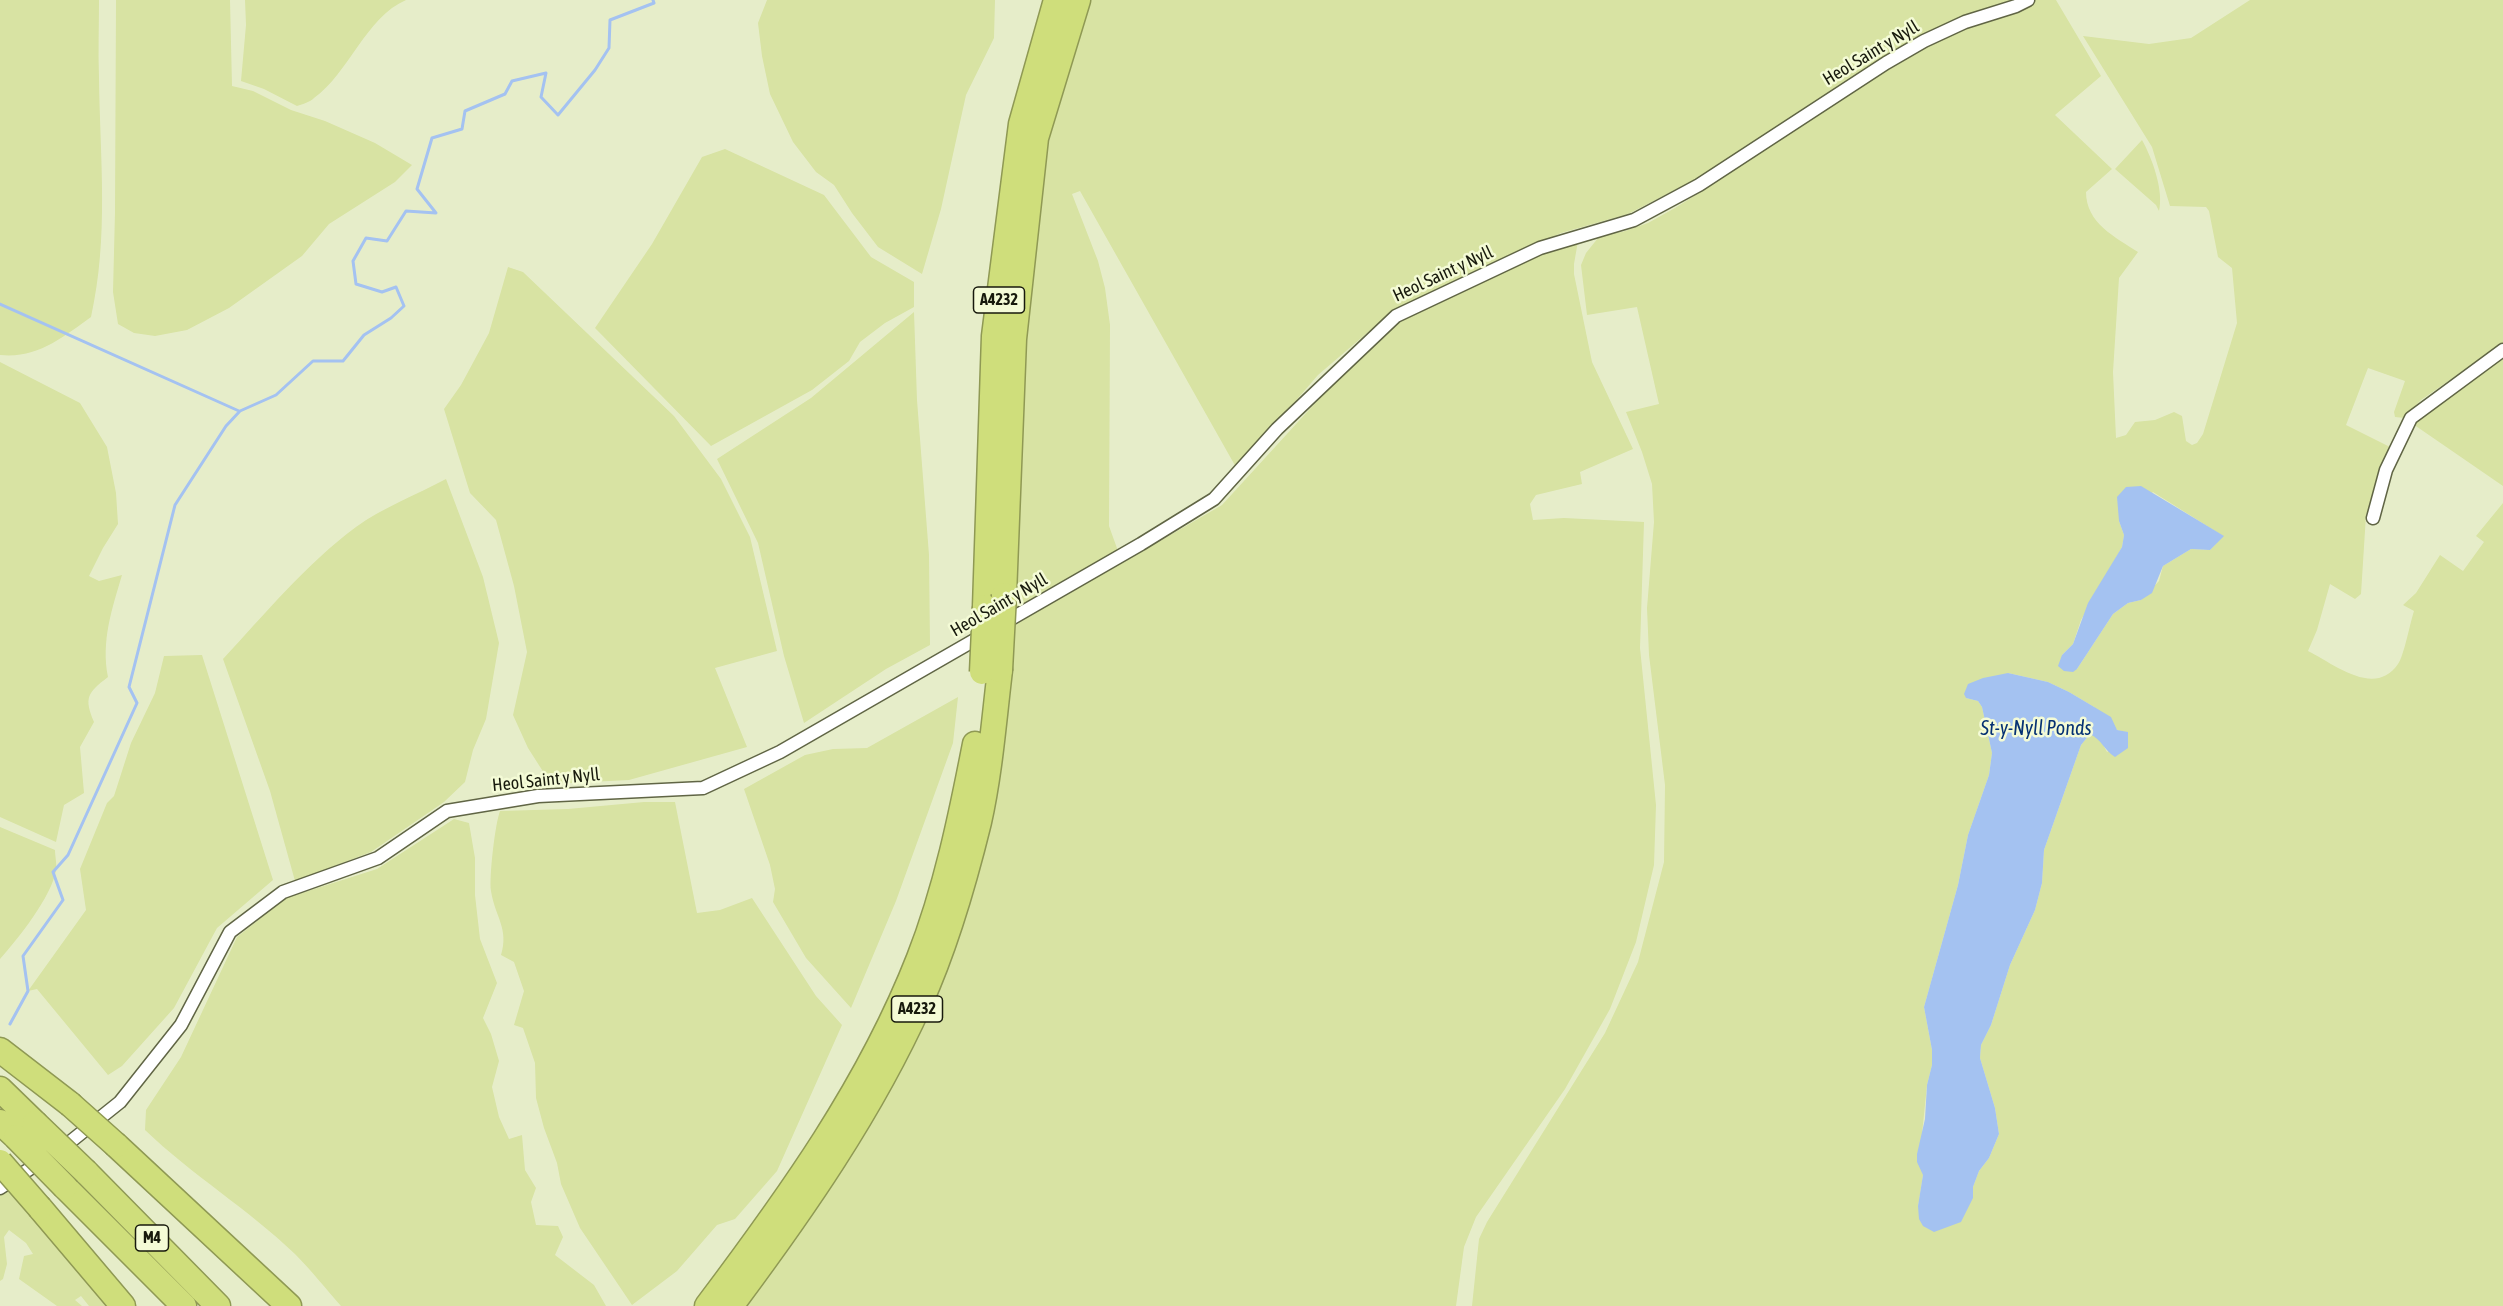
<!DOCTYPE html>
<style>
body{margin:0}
canvas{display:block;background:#e6edc9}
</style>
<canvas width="2503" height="1306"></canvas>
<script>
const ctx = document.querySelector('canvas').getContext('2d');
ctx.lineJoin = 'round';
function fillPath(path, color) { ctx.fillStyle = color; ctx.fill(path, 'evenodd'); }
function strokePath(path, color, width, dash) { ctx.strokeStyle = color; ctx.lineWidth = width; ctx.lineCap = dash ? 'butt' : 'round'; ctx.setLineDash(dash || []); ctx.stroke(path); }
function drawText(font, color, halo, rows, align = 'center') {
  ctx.font = font + ' "Asap Condensed",sans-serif'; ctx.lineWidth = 5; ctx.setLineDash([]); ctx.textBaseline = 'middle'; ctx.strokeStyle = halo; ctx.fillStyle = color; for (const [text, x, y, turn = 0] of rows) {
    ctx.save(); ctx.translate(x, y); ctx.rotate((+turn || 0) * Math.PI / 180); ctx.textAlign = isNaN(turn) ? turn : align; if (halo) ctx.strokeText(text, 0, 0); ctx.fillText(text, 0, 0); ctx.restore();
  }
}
fillPath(new Path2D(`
 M0,0H99C99,26 98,52 99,78C100,159 109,237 91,317C63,337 37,359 0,355Z
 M116,0H230L232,86L253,91L291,110L325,121L375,143L412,165L395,182L329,224L302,256L229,308L187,330L155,336L134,333L118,324L113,292L115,212Z
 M245,0H406C366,17 349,73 314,98C310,102 303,104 297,106L264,89L241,81L246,25Z
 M767,0H995L994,38L966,95L941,209L922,274L878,247L852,213L834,185L816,172L793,142L770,94L762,56L758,23Z
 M1077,0H2018L1880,61L1698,178L1628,214L1561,233L1395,309L1318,375L1237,469L1080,191L1072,194L1098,261L1105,288L1110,325L1109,526L1118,551L1012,613L1017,283Z
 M2035,0H2056L2101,76L2055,115L2112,169L2086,192C2086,223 2115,237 2138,252L2119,278L2113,372L2116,438L2126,435L2135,422L2155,420L2174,412L2182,416L2186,441L2192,445L2197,443L2203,434L2237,323L2232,268L2218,257L2209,211L2206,207L2170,206L2152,147L2083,36L2149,44L2191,38L2250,0H2503V343L2421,400L2404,418L2395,417L2394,412L2405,381L2368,368L2346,425L2390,447L2366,515L2361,594L2355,599L2330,584L2317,630L2308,651C2334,664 2375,698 2398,664C2404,656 2410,623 2414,611L2403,605L2416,593L2440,555L2463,571L2484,542L2476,536L2503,503V1306H1472L1479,1239L1487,1222L1605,1033L1638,962L1664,862L1665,785L1649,655L1647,608L1654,522L1652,484L1642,452L1626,412L1659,404L1637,307L1587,315L1581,265L1586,253L1598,238L1605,234L1622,232L1648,223L1675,208L1721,179L1816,112L1955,28L2016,9ZM2153,492L2223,536L2210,550L2191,549L2163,566L2159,581L2141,600L2128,603L2113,614L2077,669L2062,655L2073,644L2081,620L2122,547L2124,535L2119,521ZM2008,673L2048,682L2069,692L2094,707L2117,730L2128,733L2127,739L2107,752L2100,739L2090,734L2081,745L2044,850L2042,883L2035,910L2010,965L1991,1025L1981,1045L1980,1058L1995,1108L1999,1134L1989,1158L1979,1171L1973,1187V1198L1918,1207L1923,1175L1922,1134L1927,1085L1932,1065V1050L1924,1007L1958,885L1968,835L1989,775L1992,753L1982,707L1978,701L1966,698Z
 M2142,140C2152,158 2164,190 2159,211L2156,205L2115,169Z
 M725,149L824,195L871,257L914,282V307L885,323L860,342L849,361L812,390L711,446L595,328L652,244L702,157Z
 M1578,241L1574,264V274L1592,362L1633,449L1580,472L1582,484L1536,495L1530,504L1533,520L1564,518L1644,522L1640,648L1656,805L1654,865L1636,942L1610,1009L1565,1089L1476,1217L1464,1247L1456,1306H743L919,1030L967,912L990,815L1012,621L1125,556L1160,541L1222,505L1340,376L1371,349L1398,321L1541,252Z
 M508,267L523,272L674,416L721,479L750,537L777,651L715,668L747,747L629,780L551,784L528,748L513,715L527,652L514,586L496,520L470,493L444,409L461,385L489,333Z
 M914,312L917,400L929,555L930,645L886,669L804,723L784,656L758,543L717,459L811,398Z
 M2503,349V486L2410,422Z
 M0,362L80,403L107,447L116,493L118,524L103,548L89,576L99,581L122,575C112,609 101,641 108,677C87,693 84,698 94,722L80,747L84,793L64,805L56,842L0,817Z
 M446,479L483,577L499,643L486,719L473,750L465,782L444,802L371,852L295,881L270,791L223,659C265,614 306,564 356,527C382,508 418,494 446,479Z
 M202,655L273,880L217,928L174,1008L122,1066L108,1075L37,989L28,991L86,910L80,869L107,803L114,796L131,743L155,693L164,656Z
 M958,697L953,743L896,901L851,1008L806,958L773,902L775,889L770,865L744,789L805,755L833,749L867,748Z
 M644,802H675L697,913L720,910L752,898L816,996L842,1025L777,1171L735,1219L717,1225L677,1271L632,1305L580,1228L561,1184L557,1163L544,1128L536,1098L535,1063L523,1028L514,1025L524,991L514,962L501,955C509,928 495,917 491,891C489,878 495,824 500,811L568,809Z
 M454,819L469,823L475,858V895L480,939L497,983L483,1018L491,1034L499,1061L492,1087L499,1117L509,1139L522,1135L525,1170L536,1188L531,1202L536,1225L558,1226L563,1237L555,1255L594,1285L606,1306H341C326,1289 311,1270 295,1254C248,1209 192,1175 145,1130L146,1110L181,1057L237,937L286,898L377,869Z
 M0,827L55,850C55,856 57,864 56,870C52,896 18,939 0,959Z
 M0,1178L113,1306H89L81,1296L75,1300L82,1306H57L19,1279L24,1256L33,1254L26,1243L9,1230L4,1237L7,1264L3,1279L0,1281Z`), '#d8e3a3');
fillPath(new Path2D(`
 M2141,486L2224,536L2210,550L2191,549L2163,566L2152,593L2141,600L2128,603L2113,614L2077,669L2073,672L2064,671L2058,666L2062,655L2073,644L2088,603L2122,547L2124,535L2119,521L2117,497L2126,487Z
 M2008,673L2048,682L2069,692L2111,717L2117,730L2128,732V748L2115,757C2104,750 2102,740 2090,734L2081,745L2044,850L2042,883L2035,910L2010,965L1991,1025L1981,1045L1980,1058L1995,1108L1999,1134L1989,1158L1979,1171L1973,1187V1198L1961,1222L1934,1232L1923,1226L1919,1219L1918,1206L1923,1175L1917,1162V1154L1925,1119L1927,1085L1932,1065V1050L1924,1007L1958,885L1968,835L1989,775L1992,753L1982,707L1978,701L1966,698L1964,694L1968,684L1983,678Z`), '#a4c2f1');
strokePath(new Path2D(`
 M0,304L239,411
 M10,1024L28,991L23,956L63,900L53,872L68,855L137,703L129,687L175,505L226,426L240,411L276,395L313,361H343L364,335L391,318L404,306L396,287L382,292L356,284L353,261L366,238L387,241L406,211L436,213L417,189L432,138L462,129L465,111L505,94L512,81L546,73L541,97L558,115L595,70L609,48L610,20L654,3L653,0`), '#a4c2f1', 3);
const street = new Path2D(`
 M2373,518L2386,470L2411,418L2503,350
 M1002,624L1141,544L1214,499L1277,429L1396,316L1540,248L1634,220L1699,185L1886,63L1924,41L1965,22L2016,6L2028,0
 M60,1150L120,1102L181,1025L230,932L283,892L378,858L447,811L538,796L703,788L780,752L985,634
 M0,1188L42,1161`);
const highway = new Path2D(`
 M1004,595L1014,339L1036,138L1078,0
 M985,607L994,336L1021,124L1056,0
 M0,1050L70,1104
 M0,1089L35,1123
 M0,1122L16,1137
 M116,1145L289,1306
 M86,1172L218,1306
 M65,1187L184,1306
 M40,1208L123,1306
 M707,1306C789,1197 869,1086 919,958C946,889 961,816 975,744
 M731,1306C802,1211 871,1112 920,1003C946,946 964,883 979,822C990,773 994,720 1000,670`);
strokePath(street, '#606545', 15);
strokePath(highway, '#8f9954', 27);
strokePath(street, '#fff', 12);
strokePath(highway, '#cfde7b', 24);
const highwayBridge = new Path2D(`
 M1000,670L1004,595
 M982,672L985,607
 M70,1104L116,1145
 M35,1123L86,1172
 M16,1137L65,1187
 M0,1162L40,1208`);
strokePath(highwayBridge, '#8f9954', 27, []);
strokePath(highwayBridge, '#cfde7b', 24);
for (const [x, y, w] of [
 [999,300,51],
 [917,1009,51],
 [152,1238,33]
]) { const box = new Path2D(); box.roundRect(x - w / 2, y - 13, w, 26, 4.5); ctx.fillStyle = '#f4fbd6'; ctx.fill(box); strokePath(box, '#181a0d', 1.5); }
drawText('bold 16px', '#181a0d', null, [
 ["A4232",999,300],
 ["A4232",917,1009],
 ["M4",152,1238]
]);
drawText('18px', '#181a0d', '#f4fbd6', [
 ["Heol Saint y Nyll",1871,53,-31],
 ["Heol Saint y Nyll",1443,274,-25],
 ["Heol Saint y Nyll",999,605,-30],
 ["Heol Saint y Nyll",546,780,-6]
]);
drawText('italic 20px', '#053173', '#f4fbd6', [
 ["St-y-Nyll Ponds",2036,729]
]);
</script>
